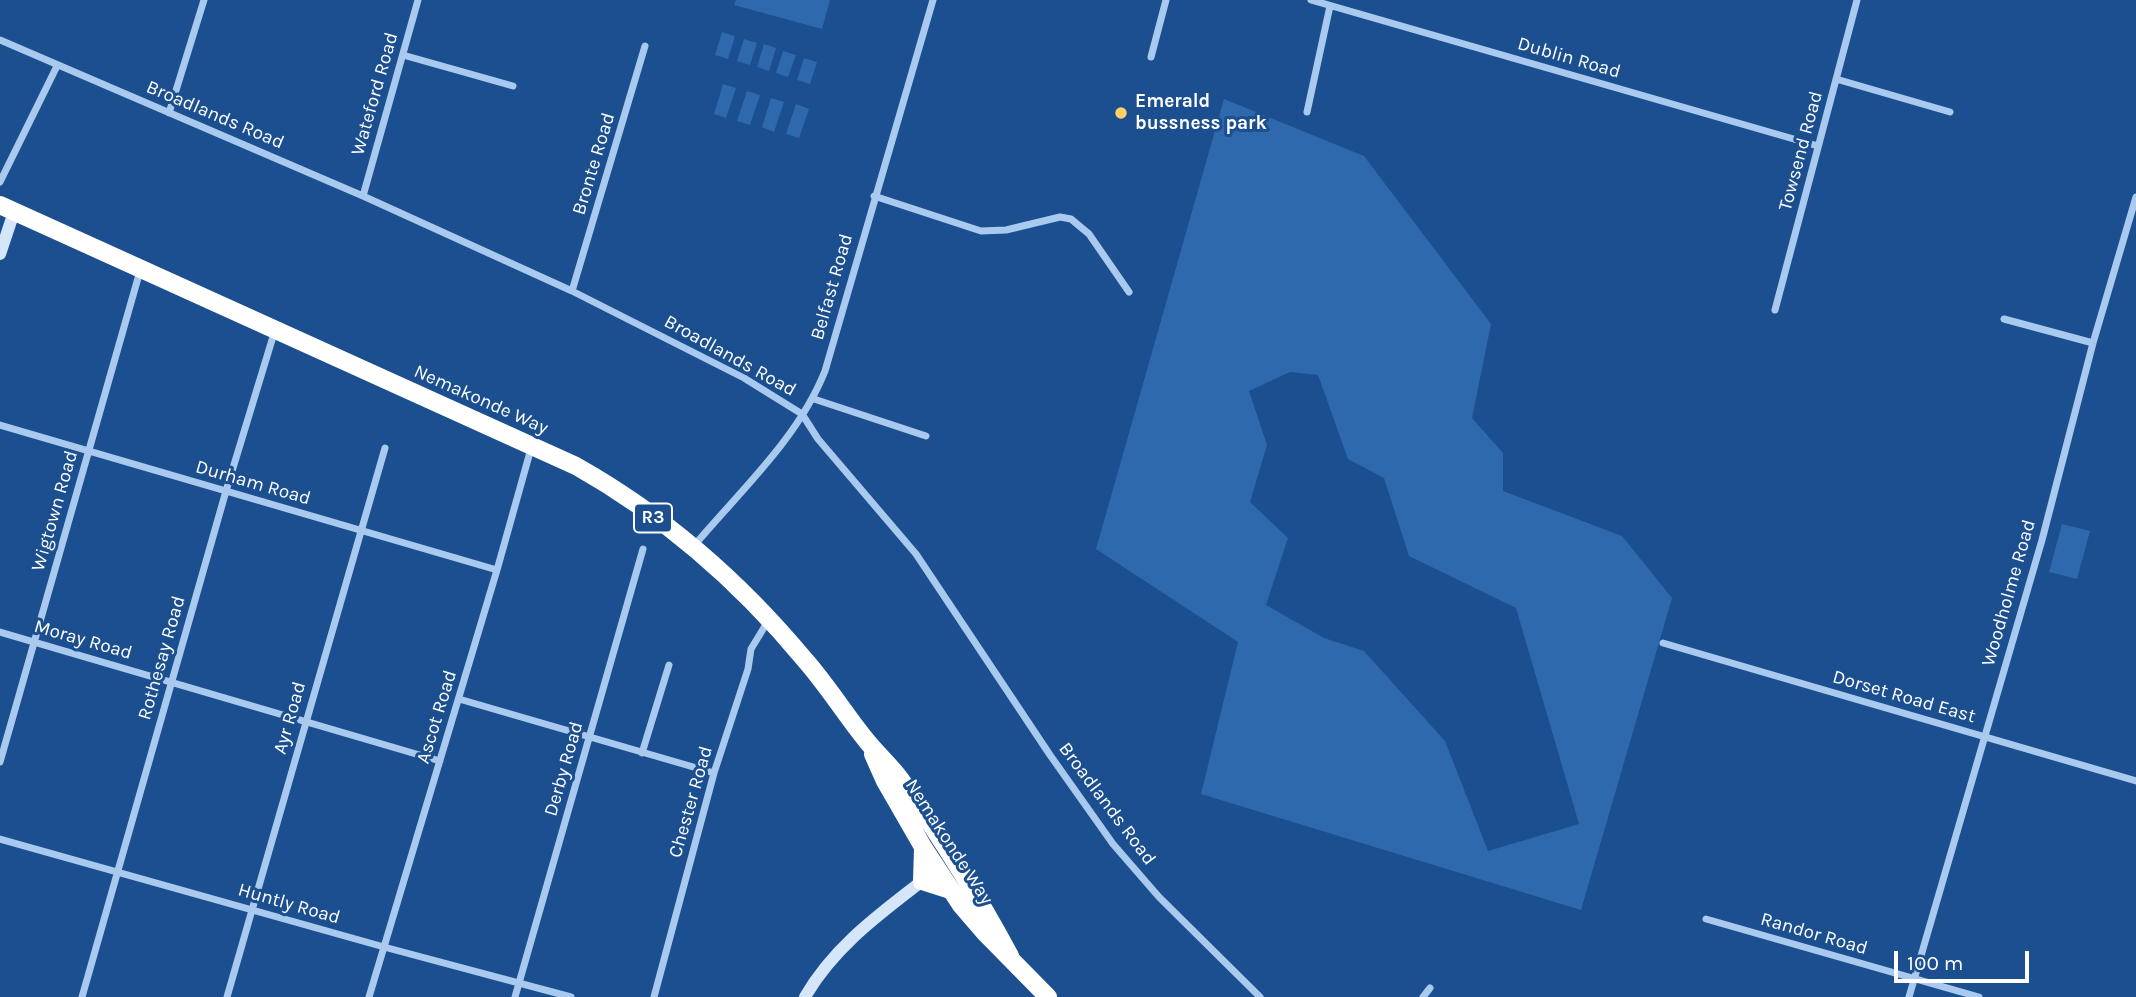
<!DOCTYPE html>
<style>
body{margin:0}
#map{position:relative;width:2136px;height:997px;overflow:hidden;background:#1b4f8f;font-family:Karla,sans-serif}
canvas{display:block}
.scale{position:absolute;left:1894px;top:951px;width:135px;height:32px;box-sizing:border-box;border:4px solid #fff;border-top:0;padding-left:9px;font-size:21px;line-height:24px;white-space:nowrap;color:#fff;-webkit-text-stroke:5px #1b4f8f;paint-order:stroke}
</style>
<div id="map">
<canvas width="2136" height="997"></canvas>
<div class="scale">100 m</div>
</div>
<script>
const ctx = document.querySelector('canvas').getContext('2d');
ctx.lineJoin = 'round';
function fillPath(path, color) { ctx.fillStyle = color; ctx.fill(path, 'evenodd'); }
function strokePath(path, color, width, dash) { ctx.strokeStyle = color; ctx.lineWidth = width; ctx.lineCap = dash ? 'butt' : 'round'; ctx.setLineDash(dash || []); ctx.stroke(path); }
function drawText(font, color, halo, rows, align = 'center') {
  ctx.font = font + ' Karla,sans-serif'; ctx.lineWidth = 6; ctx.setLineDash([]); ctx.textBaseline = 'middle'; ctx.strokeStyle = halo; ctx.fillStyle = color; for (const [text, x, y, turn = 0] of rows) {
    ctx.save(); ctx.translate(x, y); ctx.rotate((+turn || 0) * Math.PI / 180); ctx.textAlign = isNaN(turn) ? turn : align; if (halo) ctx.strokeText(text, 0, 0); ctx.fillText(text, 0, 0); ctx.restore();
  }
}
fillPath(new Path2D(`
 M736,0H830L822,29L734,5Z
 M722,32L735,36L728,59L715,55Z
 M744,39L757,43L750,65L737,61Z
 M764,44L776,48L769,71L757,67Z
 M783,51L796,55L788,77L776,73Z
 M804,58L817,62L810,84L797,80Z
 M723,84L736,88L726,118L714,114Z
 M747,91L760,95L750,125L737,121Z
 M771,98L784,102L774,132L762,127Z
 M1224,99L1364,156L1491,324L1472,418L1503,453V491L1622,536L1672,598L1581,910L1201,794L1238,642L1096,549ZM1290,372L1318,375L1348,459L1384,478L1409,556L1516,608L1579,824L1488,851L1445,741L1364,651L1324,638L1266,605L1288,538L1250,502L1267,445L1249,391Z
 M796,104L809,109L799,138L786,134Z
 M2062,524L2090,531L2077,579L2049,572Z`), '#2e69ad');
strokePath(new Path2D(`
 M1311,0L1818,146
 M0,40L363,196L572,291L744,378L802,414L818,439L916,554L1050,755L1113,844L1159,897L1260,997
 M403,55L513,86
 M1151,57L1166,0
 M1836,79L1950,112
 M1307,112L1330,6
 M169,113L204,0
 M0,182L57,66
 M363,196L418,0
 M874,196L981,231L1006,230L1060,217L1071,219L1089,234L1129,292
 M572,291L645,46
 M1775,310L1857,0
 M2004,319L2093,343
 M814,399L926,436
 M0,425L497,570
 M693,547C739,492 798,439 825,371L933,0
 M0,632L440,761
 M1663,643L2136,781
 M459,699L714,773
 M642,753L669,665
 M0,762L140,271
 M0,839L384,947L571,997
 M1706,919L1979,997
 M82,997L226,491L275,330
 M227,997L385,448
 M369,997L497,570L532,445
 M515,997L643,549
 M654,997L714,773L748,669L751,649L768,621
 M1423,997L1430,988
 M1909,997L2042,540L2093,343L2136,197`), '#a9c9ee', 7);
strokePath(new Path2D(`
 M0,254L14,212
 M805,997C834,946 881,913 926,878`), '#d6e6fa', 12);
strokePath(new Path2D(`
 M0,205L576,466C663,515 741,583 805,660C827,685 845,714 866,740C877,754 891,766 901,780C939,835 978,896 1010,956
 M873,754L885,781L923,847L961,905L986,934L1048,997
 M923,848L922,881L950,890`), '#fff', 18);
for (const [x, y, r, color] of [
 [1121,113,7,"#ffd166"]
]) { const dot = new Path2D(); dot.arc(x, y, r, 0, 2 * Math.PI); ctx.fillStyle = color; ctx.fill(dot); strokePath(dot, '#1b4f8f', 2.5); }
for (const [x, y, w] of [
 [653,518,38]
]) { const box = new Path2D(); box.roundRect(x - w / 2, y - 14.5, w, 29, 5); ctx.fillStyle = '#1b4f8f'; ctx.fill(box); strokePath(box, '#fff', 2); }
drawText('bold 18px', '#fff', null, [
 ["R3",653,518]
]);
drawText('19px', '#fff', '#1b4f8f', [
 ["Dublin Road",1569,58,16],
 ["Wateford Road",375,94,-74],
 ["Broadlands Road",215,115,23],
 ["Towsend Road",1801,151,-75],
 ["Bronte Road",594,164,-73],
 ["Belfast Road",832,287,-74],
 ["Broadlands Road",730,356,29],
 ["Nemakonde Way",481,400,24],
 ["Durham Road",253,483,16],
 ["Wigtown Road",55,511,-74],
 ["Woodholme Road",2009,593,-74],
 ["Moray Road",83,640,16],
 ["Rothesay Road",162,658,-74],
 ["Dorset Road East",1904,697,16],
 ["Ascot Road",437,717,-73],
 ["Ayr Road",290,718,-74],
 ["Derby Road",564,769,-74],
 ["Chester Road",691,802,-74],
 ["Broadlands Road",1107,804,53],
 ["Nemakonde Way",949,842,57],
 ["Huntly Road",289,904,16],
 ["Randor Road",1814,934,16]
]);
drawText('bold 19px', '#fff', '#1b4f8f', [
 ["Emerald",1135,102],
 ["bussness park",1135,124]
], 'left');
</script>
